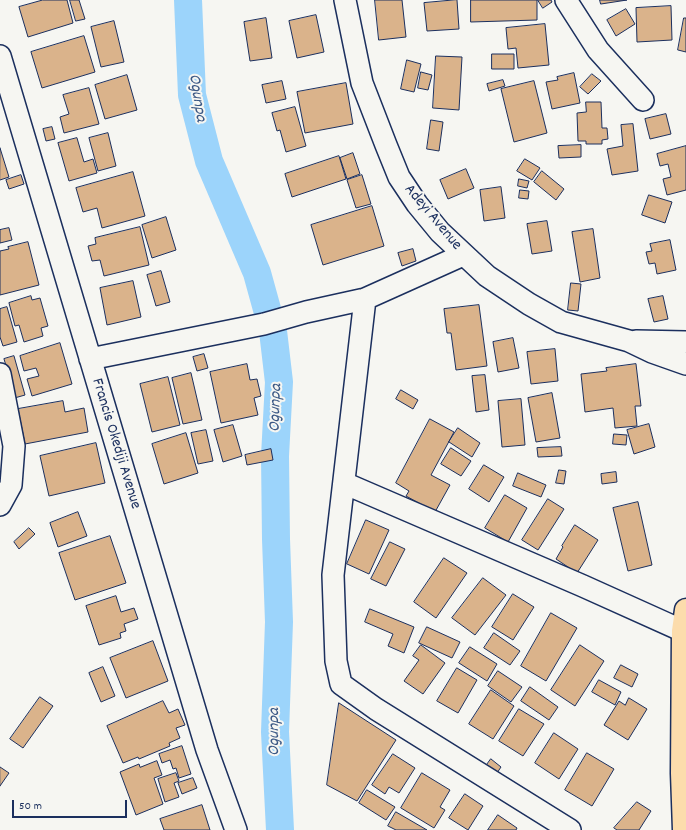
<!DOCTYPE html>
<style>
body{margin:0}
#map{position:relative;width:686px;height:830px;overflow:hidden;background:#f6f6f2;font-family:Dekko,sans-serif}
canvas{display:block}
.scale{position:absolute;left:12px;top:800px;width:115px;height:18px;box-sizing:border-box;border:2px solid #1b2f5e;border-top:0;padding-left:5px;font-size:12px;line-height:14px;white-space:nowrap;color:#1b2f5e;-webkit-text-stroke:3px #f6f6f2;paint-order:stroke}
</style>
<div id="map">
<canvas width="686" height="830"></canvas>
<div class="scale">50 m</div>
</div>
<script>
const ctx = document.querySelector('canvas').getContext('2d');
ctx.lineJoin = 'round';
function strokePath(path, color, width, dash) { ctx.strokeStyle = color; ctx.lineWidth = width; ctx.lineCap = dash ? 'butt' : 'round'; ctx.setLineDash(dash || []); ctx.stroke(path); }
function fillPath(path, color) { ctx.fillStyle = color; ctx.fill(path, 'evenodd'); }
function drawText(font, color, halo, rows, align = 'center') {
  ctx.font = font + ' Dekko,sans-serif'; ctx.lineWidth = 4; ctx.setLineDash([]); ctx.textBaseline = 'middle'; ctx.strokeStyle = halo; ctx.fillStyle = color; for (const [text, x, y, turn = 0] of rows) {
    ctx.save(); ctx.translate(x, y); ctx.rotate((+turn || 0) * Math.PI / 180); ctx.textAlign = isNaN(turn) ? turn : align; if (halo) ctx.strokeText(text, 0, 0); ctx.fillText(text, 0, 0); ctx.restore();
  }
}
strokePath(new Path2D(`
 M188,0L192,95L209,161L257,273L273,331L279,382L275,456L276,539L279,622L275,732L280,830`), '#9cd4fb', 28);
const building = new Path2D(`
 M43,0H67L73,23L28,37L19,7Z
 M70,0H79L85,19L76,21Z
 M375,0H402L406,37L379,40Z
 M457,0L459,29L427,31L424,3Z
 M471,0H537V20L471,22Z
 M538,0H551L552,2L543,8Z
 M600,0H627L601,4Z
 M671,6L672,40L637,42L636,8Z
 M626,9L635,24L616,36L607,20Z
 M316,15L324,52L297,58L289,21Z
 M266,18L272,58L250,61L244,22Z
 M684,18H686V52L678,50Z
 M114,21L124,62L101,67L91,27Z
 M545,24L549,65L518,68L516,48L508,49L506,28Z
 M84,36L95,72L42,88L31,52Z
 M492,54H514V69H492Z
 M436,56L462,57L459,110L433,108Z
 M407,60L421,64L414,92L401,89Z
 M421,72L432,75L428,90L418,88Z
 M574,73L580,103L552,109L546,82L558,80L557,77Z
 M592,74L601,81L588,94L580,87Z
 M127,75L137,110L105,119L95,85Z
 M503,80L505,86L489,91L487,84Z
 M282,81L286,99L266,103L262,85Z
 M534,81L547,133L514,142L501,89Z
 M346,83L353,124L305,133L297,92Z
 M89,88L99,124L64,133L60,117L69,114L63,95Z
 M586,102H601L602,128H607L608,139L602,140V144H586V141H578L577,113L586,112Z
 M295,107L306,146L286,152L280,130L277,131L272,113Z
 M666,114L671,134L650,139L645,119Z
 M431,120L443,122L439,151L427,149Z
 M633,124L638,171L612,175L607,149L623,146L621,125Z
 M52,127L55,139L46,141L43,129Z
 M108,133L116,166L98,171L89,138Z
 M77,138L84,162L93,159L97,173L69,181L58,143Z
 M581,145V157L559,158L558,146Z
 M686,146V190L667,195L663,179L671,177L668,164L660,166L657,154Z
 M0,148L9,177L0,180Z
 M353,153L360,174L347,179L340,158Z
 M339,156L346,179L292,197L285,174Z
 M525,159L540,168L532,180L517,171Z
 M466,169L474,188L448,199L440,180Z
 M542,171L564,189L556,200L534,182Z
 M133,172L145,216L102,228L97,208L83,212L76,188Z
 M21,175L24,184L9,189L6,180Z
 M362,175L371,204L356,208L347,180Z
 M519,179L529,181L527,188L518,186Z
 M501,187L505,218L484,221L480,190Z
 M520,190L529,191L528,199L519,198Z
 M649,195L672,202L665,223L642,215Z
 M372,206L384,246L323,265L311,225Z
 M166,217L176,250L152,258L142,225Z
 M547,221L552,251L532,254L527,224Z
 M140,227L149,265L104,276L100,260L92,261L88,246L96,244L95,238Z
 M9,228L12,240L0,243V230Z
 M593,229L600,278L580,282L572,232Z
 M670,240L676,270L657,274L655,263L649,264L646,252L652,251L650,244Z
 M28,242L39,285L0,295V251L9,249L8,247Z
 M413,249L416,261L402,266L398,253Z
 M161,271L170,302L156,306L147,275Z
 M133,281L141,317L107,325L100,288Z
 M571,283L581,284L578,311L568,310Z
 M31,296L32,300L40,298L48,326L41,328L43,336L24,342L19,325L15,326L9,303Z
 M663,296L668,319L654,322L648,299Z
 M479,305L487,366L456,370L451,333H447L444,309Z
 M7,307L17,342L3,346L0,337V309Z
 M513,338L519,368L498,372L493,342Z
 M60,343L72,384L32,396L27,379L39,376L36,368L24,371L20,356Z
 M555,349L558,381L531,384L527,352Z
 M204,354L208,368L197,371L193,357Z
 M14,356L25,395L11,399L10,379L4,359Z
 M247,364L250,380L257,379L261,396L254,398L258,415L221,423L210,372Z
 M636,364L641,406H635L637,426L615,428L613,408L585,412L581,374L607,371L606,368Z
 M191,373L202,420L183,424L172,378Z
 M485,375L489,410L476,412L472,376Z
 M168,377L180,425L152,432L140,384Z
 M401,390L418,400L413,409L396,399Z
 M552,393L560,438L536,442L528,398Z
 M521,399L525,445L502,447L498,401Z
 M63,401L65,412L84,408L88,432L25,444L18,409Z
 M430,419L454,432L431,475L450,485L435,512L406,496L409,491L396,483Z
 M649,424L655,447L634,454L627,430Z
 M233,425L242,456L223,462L214,430Z
 M458,428L480,443L472,457L449,442Z
 M206,430L213,461L198,464L191,433Z
 M186,433L198,473L164,484L152,444Z
 M614,434L627,435L626,445L613,444Z
 M96,443L105,483L49,496L40,456Z
 M561,447L562,456L538,457L537,448Z
 M451,448L471,461L461,476L441,464Z
 M271,449L273,460L247,465L245,455Z
 M484,465L504,477L489,502L469,489Z
 M559,470L566,471L564,484L556,483Z
 M616,472L617,482L602,484L601,474Z
 M518,473L546,485L541,497L513,486Z
 M505,495L527,508L508,542L485,528Z
 M548,499L564,509L538,550L522,540Z
 M638,502L652,565L628,571L613,508Z
 M78,512L87,536L58,547L50,523Z
 M366,520L389,530L369,574L347,564Z
 M575,525L598,540L577,573L556,559L563,547L562,546Z
 M29,528L35,534L19,549L14,542Z
 M110,536L126,583L75,600L59,553Z
 M390,542L405,549L386,586L371,579Z
 M444,558L467,573L436,618L414,602Z
 M483,578L506,595L475,635L452,618Z
 M513,594L534,607L513,640L492,627Z
 M116,596L121,612L134,608L138,619L124,624L126,631L120,633L121,638L99,645L86,606Z
 M370,609L414,627L404,653L388,646L393,634L365,622Z
 M551,613L577,628L546,681L521,666Z
 M427,627L460,642L452,658L419,643Z
 M494,633L520,651L510,665L484,648Z
 M153,641L168,681L126,698L110,658Z
 M421,645L445,663L423,694L404,681L419,660L413,656Z
 M580,645L604,661L575,706L551,690Z
 M470,647L497,664L487,681L459,663Z
 M621,665L638,674L632,687L614,678Z
 M103,667L115,696L101,702L89,673Z
 M457,668L477,680L458,713L437,701Z
 M498,671L522,687L511,702L488,686Z
 M599,680L621,692L615,705L592,692Z
 M530,687L558,707L549,720L521,701Z
 M491,690L514,706L493,739L469,724Z
 M40,697L53,706L23,748L10,739Z
 M629,698L647,709L628,740L604,725L619,701L625,705Z
 M163,701L169,713L178,709L185,725L176,728L180,738L169,743L170,746L139,759L138,757L123,763L107,726Z
 M339,703L396,740L357,801L327,785Z
 M519,709L544,724L523,756L499,741Z
 M554,733L578,749L559,779L535,763Z
 M182,746L191,774L179,778L176,768L173,769L170,760L162,763L159,754Z
 M587,753L614,769L592,806L565,790Z
 M393,754L415,768L399,793L389,787L385,794L372,785Z
 M491,759L501,767L497,773L486,766Z
 M157,761L162,775L154,778L163,804L136,815L120,772L139,764L140,767Z
 M0,767L9,773L0,786Z
 M176,773L179,781L174,783L179,797L165,802L158,779Z
 M422,773L450,790L440,807L445,810L434,828L401,808Z
 M193,778L197,788L182,794L178,783Z
 M367,790L395,807L386,820L359,803Z
 M465,794L483,806L468,830L449,818Z
 M637,802L651,811L639,830H617L614,828Z
 M202,805L210,830H164L160,819Z
 M396,812L427,830H396L388,826Z
 M498,815L517,828L516,830H488Z`);
fillPath(building, '#dab38b');
strokePath(building, '#1b2f5e', 1);
const minor = new Path2D(`
 M345,0L362,83L386,145L399,177L417,204L440,232L487,276L529,304L561,322L629,341L652,352L686,364
 M566,0L598,50L643,100
 M0,56L207,750L236,830
 M365,299L333,575L336,661L341,684L376,709L570,830
 M636,341L686,342
 M90,359L264,324L306,312L365,299L463,255
 M0,374L14,446L11,485L0,505
 M344,483L583,586L683,631`);
const major = new Path2D(`
 M684,830L682,773L683,631L686,610`);
strokePath(minor, '#1b2f5e', 24);
strokePath(major, '#1b2f5e', 25);
strokePath(minor, '#f6f6f2', 21);
strokePath(major, '#fcdcac', 22);
drawText('16px', '#1b2f5e', '#f6f6f2', [
 ["Adeyi Avenue",432,218,50],
 ["Francis Okediji Avenue",115,444,73]
]);
drawText('italic 17px', '#3b5885', '#f6f6f2', [
 ["Ogunpa",196,98,81],
 ["Ogunpa",277,408,-88],
 ["Ogunpa",276,732,-90]
]);
</script>
